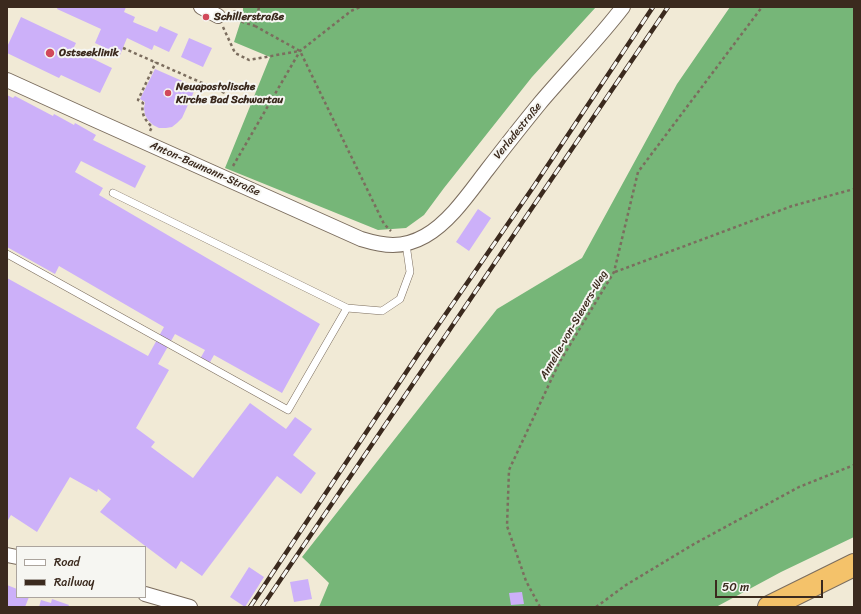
<!DOCTYPE html>
<meta charset="utf-8">
<style>
body{margin:0}
#map{position:relative;width:861px;height:614px;overflow:hidden;background:#f1ead6;font-family:Sriracha,sans-serif}
canvas{display:block}
.frame{position:absolute;inset:0;border:8px solid #3b2a1e;pointer-events:none}
.legend{position:absolute;left:16px;top:546px;width:130px;height:52px;box-sizing:border-box;background:#f6f6f2;border:1px solid #aba49d;margin:0;padding:5px 7px;list-style:none;font-size:12px;color:#3b2a1e}
.legend li{display:flex;align-items:center;gap:8px;height:20px}
.legend b{width:20px;border:1px solid #aba49d}
.scale{position:absolute;left:715px;top:580px;width:108px;height:18px;box-sizing:border-box;border:2px solid #3b2a1e;border-top:0;padding-left:5px;font-size:12px;line-height:14px;white-space:nowrap;color:#3b2a1e;-webkit-text-stroke:3px #f6f6f2;paint-order:stroke}
</style>
<div id="map">
<canvas width="861" height="614"></canvas>
<div class="frame"></div>
<ul class="legend">
<li><b style="height:5px;background:#fff"></b>Road</li>
<li><b style="height:5px;background:#3b2a1e"></b>Railway</li>
</ul>
<div class="scale">50 m</div>
</div>
<script>
const ctx = document.querySelector('canvas').getContext('2d');
ctx.lineJoin = 'round';
function fillPath(path, color) { ctx.fillStyle = color; ctx.fill(path, 'evenodd'); }
function strokePath(path, color, width, dash) { ctx.strokeStyle = color; ctx.lineWidth = width; ctx.lineCap = dash ? 'butt' : 'round'; ctx.setLineDash(dash || []); ctx.stroke(path); }
function drawText(font, color, halo, rows, align = 'center') {
  ctx.font = font + ' Sriracha,sans-serif'; ctx.lineWidth = 4; ctx.setLineDash([]); ctx.textBaseline = 'middle'; ctx.strokeStyle = halo; ctx.fillStyle = color; for (const [text, x, y, turn = 0] of rows) {
    ctx.save(); ctx.translate(x, y); ctx.rotate((+turn || 0) * Math.PI / 180); ctx.textAlign = isNaN(turn) ? turn : align; if (halo) ctx.strokeText(text, 0, 0); ctx.fillText(text, 0, 0); ctx.restore();
  }
}
fillPath(new Path2D(`
 M243,7H596L532,77L444,188L424,215L406,228L378,230L225,168L270,57L234,42L243,14Z
 M730,7H854V537L781,572L716,607H319L329,583L302,557L497,309L582,258L677,84Z`), '#76b678');
fillPath(new Path2D(`
 M58,7H126L124,12L135,17L133,22L157,32L160,26L178,34L169,52L154,45L152,50L127,38L120,55L95,43L101,29L57,9Z
 M21,17L76,43L73,49L112,68L100,93L61,75L59,78L7,53V47Z
 M189,38L212,48L203,67L181,57Z
 M155,69L196,87L182,118L177,123L172,127L166,128H159L153,125L148,120L145,115L144,108L145,102L140,99Z
 M7,95L13,98L15,96L53,116L54,114L74,125L75,123L96,135L93,140L146,166L135,188L81,161L75,172L103,188L99,195L320,324L282,393L214,355L209,364L200,359L205,350L175,334L158,364L169,370L136,428L155,442L151,447L193,478L250,403L286,429L295,417L312,429L293,455L316,473L301,494L277,476L202,576L181,561L176,569L100,512L111,499L98,489L97,492L70,477L37,532L11,515L7,522V278L148,356L164,327L59,266L55,274L7,247Z
 M478,209L491,218L469,251L456,242Z
 M249,567L264,577L245,607L230,597Z
 M308,579L312,599L294,602L290,582Z
 M7,585L17,589V597H29L25,607H7Z
 M522,592L524,604L511,605L509,593Z
 M52,599L69,605L68,607H39L41,600L51,603Z`), '#ccb0f9');
const service = new Path2D(`
 M7,254L288,410L347,308L113,193
 M347,308L382,311L400,299L410,272L406,244`);
const minor = new Path2D(`
 M201,7L218,16
 M7,80L93,119L361,239C384,246 402,249 425,236C450,222 470,192 487,170C504,148 522,125 540,103C567,71 597,41 623,7
 M7,555L17,557
 M145,594L190,607`);
const motorway = new Path2D(`
 M769,607L854,565`);
strokePath(service, '#7b6d5e', 8);
strokePath(minor, '#7b6d5e', 16);
strokePath(motorway, '#7b6d5e', 24);
strokePath(new Path2D(`
 M230,18L255,26L259,7
 M234,19L235,7
 M255,26L300,51L384,224L391,231
 M223,27L235,53L249,60L299,51
 M123,48L234,97
 M150,131L152,127C144,119 141,113 143,103L138,100L156,62
 M233,166L300,51L351,11L360,7
 M615,272L792,206L854,189
 M540,607L526,581L507,526L509,470L559,363L614,272L638,172L762,7
 M596,607L626,585L694,544L799,487L854,465`), '#7b6d5e', 2.5, [3, 3]);
strokePath(service, '#fff', 7);
strokePath(minor, '#fff', 14);
strokePath(motorway, '#f4c26a', 22);
const rail = new Path2D(`
 M250,607L423,347L534,186L653,7
 M262,607L668,7`);
strokePath(rail, '#3b2a1e', 4.5);
strokePath(rail, '#f6f6f2', 3, [9]);
for (const [x, y, r, color] of [
 [206,17,4,"#d1495b"],
 [50,53,5,"#d1495b"],
 [168,93,4,"#d1495b"]
]) { const dot = new Path2D(); dot.arc(x, y, r, 0, 2 * Math.PI); ctx.fillStyle = color; ctx.fill(dot); strokePath(dot, '#f6f6f2', 1.5); }
drawText('bold 11px', '#3b2a1e', '#f6f6f2', [
 ["Schillerstraße",214,17],
 ["Ostseeklinik",59,53],
 ["Neuapostolische",176,87],
 ["Kirche Bad Schwartau",176,100]
], 'left');
drawText('11px', '#3b2a1e', '#f6f6f2', [
 ["Verladestraße",518,131,-51],
 ["Anton-Baumann-Straße",205,169,24],
 ["Annelie-von-Sievers-Weg",574,325,-60]
]);
</script>
